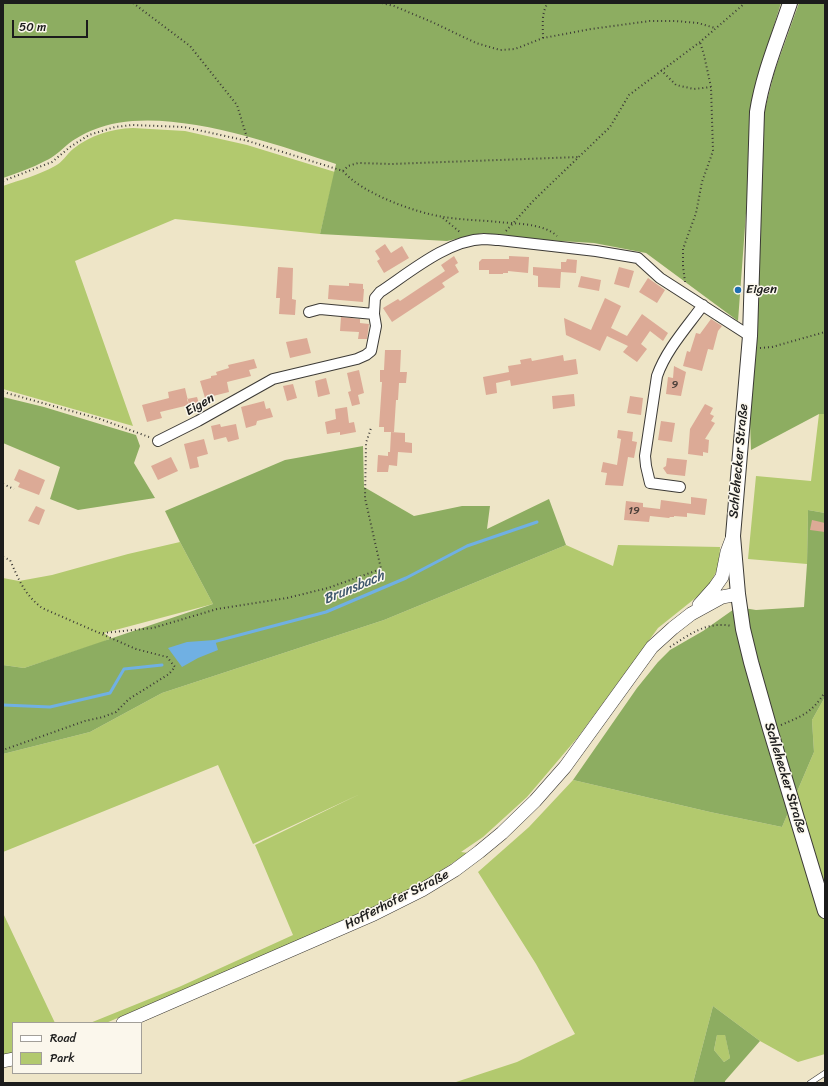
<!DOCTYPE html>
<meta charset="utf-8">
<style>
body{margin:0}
#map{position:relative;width:828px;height:1086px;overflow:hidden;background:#eee5c7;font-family:Sriracha,sans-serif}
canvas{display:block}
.frame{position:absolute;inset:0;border:4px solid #1c1c1c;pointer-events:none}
.legend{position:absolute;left:12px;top:1022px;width:130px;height:52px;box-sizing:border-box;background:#fbf7ec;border:1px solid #a29f99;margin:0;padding:5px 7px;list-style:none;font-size:12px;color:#1c1c1c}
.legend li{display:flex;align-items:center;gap:8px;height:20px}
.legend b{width:20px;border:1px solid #a29f99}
.scale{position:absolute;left:12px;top:20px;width:76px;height:18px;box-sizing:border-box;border:2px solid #1c1c1c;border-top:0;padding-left:5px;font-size:12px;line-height:14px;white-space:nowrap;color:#1c1c1c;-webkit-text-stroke:3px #fbf7ec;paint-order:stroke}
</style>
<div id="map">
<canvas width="828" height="1086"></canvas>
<div class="frame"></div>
<ul class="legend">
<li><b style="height:5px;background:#fff"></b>Road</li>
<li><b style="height:11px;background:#b2c96e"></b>Park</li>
</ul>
<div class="scale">50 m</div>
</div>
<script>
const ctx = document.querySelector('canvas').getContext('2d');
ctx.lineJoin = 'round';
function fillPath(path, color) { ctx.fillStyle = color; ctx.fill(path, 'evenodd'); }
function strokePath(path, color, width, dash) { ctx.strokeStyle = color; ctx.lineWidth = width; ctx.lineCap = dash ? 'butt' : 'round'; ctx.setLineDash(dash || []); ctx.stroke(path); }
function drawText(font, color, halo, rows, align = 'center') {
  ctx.font = font + ' Sriracha,sans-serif'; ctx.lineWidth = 3; ctx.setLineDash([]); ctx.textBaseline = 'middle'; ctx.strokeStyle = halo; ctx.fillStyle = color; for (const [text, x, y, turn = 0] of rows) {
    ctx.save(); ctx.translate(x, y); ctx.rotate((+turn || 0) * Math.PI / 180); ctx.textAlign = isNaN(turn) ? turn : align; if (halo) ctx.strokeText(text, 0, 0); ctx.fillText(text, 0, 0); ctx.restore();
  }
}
fillPath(new Path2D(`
 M133,128L185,131L247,145L335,172L320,234L175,219L75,261L133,426L3,389V186C20,180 39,175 55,166C62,163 67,154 73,149C91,135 110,129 133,128Z
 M819,414H825V513L808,510L807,564L748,559L756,476L811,481Z
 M180,542L213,604L104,633L111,638L103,642L24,668L3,665V578L19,581L52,575L128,554Z
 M566,545L613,566L618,545L720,547L719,566L708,588L658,628L578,737L527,797L483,837L461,852L468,853L403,895L106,1023H90L179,987L293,935L255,845L360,794L253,844L218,765L3,852V754L90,732L162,693L384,620Z
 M825,697V1054L798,1062L760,1041L713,1006L693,1083H453L517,1062L575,1034L536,964L478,872L529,827L573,780L710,812L782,827L814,752L812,720Z
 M3,913L55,1023H13V1053L3,1055Z
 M725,1034L730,1058L724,1062L714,1050L717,1035Z`), '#b2c96e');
fillPath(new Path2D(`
 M3,3H781L761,67L748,186L738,321L646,253L594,243L509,238L483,233L447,241L320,234L336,164C271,143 159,102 93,130C85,133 74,139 67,145C60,151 54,157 45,161C32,168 17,173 3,178Z
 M799,3H825V414H819L751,450L748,367L757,338L764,113L775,70Z
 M3,397L44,407L136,435L140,446L134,463L155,498L78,510L50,499L60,467L3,443Z
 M363,446L364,487L414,516L462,506H490L487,529L549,499L566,545L384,620L162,693L90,732L3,754V665L24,668L213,604L180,542L165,511L285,460Z
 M808,510L825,513V697L812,720L814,752L782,827L710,812L573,780L637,688L658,662L670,650L703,631L737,607L756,610L804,607L807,564Z
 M713,1006L760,1041L725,1081V1083H693ZM717,1035H725L730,1058L724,1062L714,1050Z`), '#8dad61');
fillPath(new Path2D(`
 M215,640L218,650L198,658L182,667L168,648L187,642Z`), '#70b0e3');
strokePath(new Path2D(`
 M213,642L326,612L406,578L467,546L537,522
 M3,705L50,707L110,693L124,669L162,665`), '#70b0e3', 3);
fillPath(new Path2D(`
 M385,244L391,253L402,246L409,258L384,273L377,261L380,259L375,251Z
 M454,256L458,263L455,265L459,272L442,283L445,287L392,322L383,308L398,299L400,301L445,271L441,265Z
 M509,256L529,257L528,273L508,271V273H503V274H489V270H479V262L482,259H509Z
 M567,259L577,260L576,273L561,272L560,288L538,287V276L533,275V267L561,269V262H566Z
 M278,267L293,268L292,299L296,300L295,315L279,314L280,298H276Z
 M619,267L634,271L629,288L614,284Z
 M581,276L601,280L599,291L578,287Z
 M648,278L665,290L657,303L639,292Z
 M349,283L363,284V289H364L363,302L328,299L329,285L349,286Z
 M605,298L621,306L611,328L627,336L642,314L668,333L663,341L650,331L641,344L647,349L637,362L623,352L628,346L607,336L600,351L566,335L564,318L591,330Z
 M341,317L360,319V323L369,324L367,339H358L359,332L340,331Z
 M711,319L722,326L718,331L713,350L708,349L702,371L683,366L687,351L690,352L696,333L700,334Z
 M307,338L311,353L290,358L286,342Z
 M385,350H401L400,372H407L406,383H399L398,400H396L394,432H384V427H379L382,382H380V370H384Z
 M563,355L564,361L576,359L578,374L511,386L510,380L496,383L497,393L486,395L483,377L509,372L508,366L521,364L520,360L531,358L532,361Z
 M254,359L257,368L249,370L251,376L227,382L229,392L205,398L200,381L211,378V376L217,375L216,372L229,368L228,365Z
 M674,366L686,372L681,396L666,394L668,377L673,378Z
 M359,370L364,393L358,395L360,404L352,406L348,392L351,391L347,373Z
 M326,378L330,394L318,397L315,381Z
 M293,384L297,398L287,401L283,386Z
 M185,388L189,405L160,412L162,418L147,422L142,405L169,398L168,392Z
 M574,394L575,406L553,409L552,396Z
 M630,396L643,398L641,415L627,413Z
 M197,397L200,407L190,409L187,399Z
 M264,401L266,409L270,408L273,417L257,421L256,425L246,428L241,407Z
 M705,404L713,408L710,414L714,416L711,421L715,423L705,439L709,440L708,453L703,452V456L688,454L690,429Z
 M347,407L349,423L354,422L356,432L340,435V432L327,434L325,422L336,419L335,409Z
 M661,421L675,423L672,442L658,440Z
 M220,424L221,427L236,424L239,439L228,442L226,437L214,440L211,426Z
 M618,430L633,432L632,441L637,442L634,458L628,457L623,486L605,485L607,473L601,472L603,462L617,465L621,439L617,438Z
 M391,432L405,433V442L412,443V453L398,452L397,466L389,465L388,472H377L378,455L388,456V452H390Z
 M204,439L208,454L197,457L199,467L190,469L184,444Z
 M171,457L178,471L158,480L151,466Z
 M667,458L687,460L685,476L667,474L663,468L666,466Z
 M19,469L45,480L39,495L18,487L20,483L14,480Z
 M691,497L707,499L705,515L687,513V517L674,516V517H670L669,518L650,516L649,522L624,520L626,501L643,503V507L660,509L661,500L691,504Z
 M36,506L45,510L39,525L28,521Z
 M812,520L825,523V532L810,530Z`), '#dcaa96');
const service = new Path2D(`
 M810,1083L825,1073`);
const minor = new Path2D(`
 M309,312L320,309L374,314
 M158,441L198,421L273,379L357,359L366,355L371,351L376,326L374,314L375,298L380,292C409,273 447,240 484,239C489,239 494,240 499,240L596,251L638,258L660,278L750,336
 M680,487L650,483L646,466L645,456L657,376C666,350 687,327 703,305`);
const tertiary = new Path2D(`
 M699,605L715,587L722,577L727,552L733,536
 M123,1023L374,914L422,890L455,870L479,852L502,833L535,801L565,767L652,647L673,628L691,614L722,597L738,594
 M3,1061L13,1059`);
const secondary = new Path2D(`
 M790,3C778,39 763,74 757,112L750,336L733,536L738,594L743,629L751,662L770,729L825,911`);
strokePath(service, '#3c3a36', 6);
strokePath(minor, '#3c3a36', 12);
strokePath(tertiary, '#3c3a36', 14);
strokePath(secondary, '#3c3a36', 16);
strokePath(new Path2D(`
 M133,3L190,46L237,105L248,141
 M382,3L394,6L432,22L476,43L500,50L515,49L543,38L591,29L650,21H675L698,23L715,28
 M543,38C543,27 541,12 548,3
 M661,70L676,85L694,89L711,87
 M343,171L348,166L358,163L391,164L579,157
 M3,181L52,162L70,147L89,135L115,127L132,125L184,127L248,141L343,171C361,193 416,213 444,217C462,220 480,220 498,222C516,224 543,223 557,236
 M443,218L461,233
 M506,231L534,200L610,127L629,95L700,42L745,3
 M685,282L683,266V249L696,213L702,182L713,151L711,87L704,55L700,42
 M760,348L772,347L825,332
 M3,392L100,419L149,437
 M3,484L14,489
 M3,557L10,560C19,580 24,594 42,608L136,649L167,657L175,667L169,674L129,699L116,712L103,717L85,721L3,750
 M103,633L153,628L217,609L287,598L328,588L381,569L365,498L366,443L371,428
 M670,647C690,634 707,621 732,626
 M781,725C802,716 812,713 825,692`), '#3c3a36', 2, [1, 3]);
strokePath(service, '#fff', 5);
strokePath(minor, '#fff', 10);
strokePath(tertiary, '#fff', 13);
strokePath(secondary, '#fff', 14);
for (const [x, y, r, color] of [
 [738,290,4,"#1f6fb2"]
]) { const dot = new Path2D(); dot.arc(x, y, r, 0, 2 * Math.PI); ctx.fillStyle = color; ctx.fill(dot); strokePath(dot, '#fbf7ec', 1.5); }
drawText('11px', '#4c403a', null, [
 ["9",675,385],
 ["19",634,511]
]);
drawText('13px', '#1c1c1c', '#fbf7ec', [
 ["Eigen",746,290]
], 'left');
drawText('13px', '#1c1c1c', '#fbf7ec', [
 ["Eigen",200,405,-30],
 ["Schlehecker Straße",739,461,-85],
 ["Schlehecker Straße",785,778,73],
 ["Hofferhofer Straße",397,900,-27]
]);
drawText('italic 14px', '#3e576c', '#fbf7ec', [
 ["Brunsbach",354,588,-23]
]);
</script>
